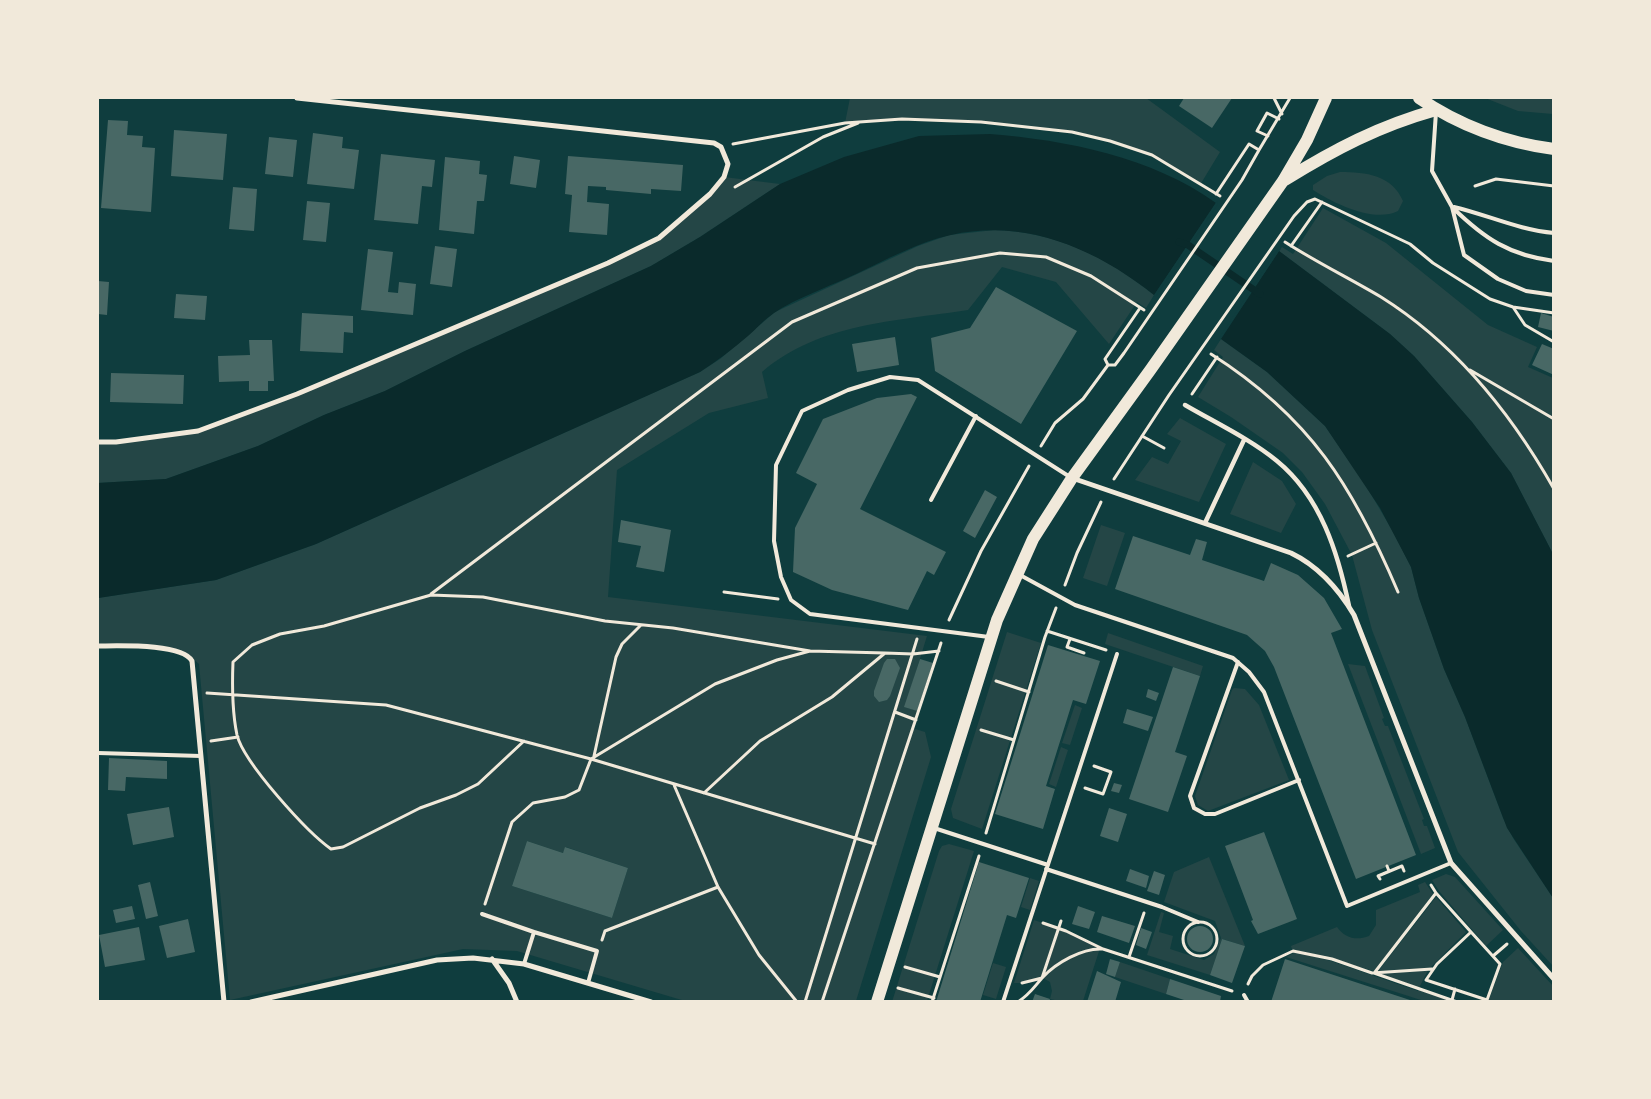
<!DOCTYPE html>
<style>
body{margin:0}
#map{position:relative;width:1651px;height:1099px;overflow:hidden;background:#0f3d3e;font-family:"Golos Text",sans-serif}
canvas{display:block}
.frame{position:absolute;inset:0;border:99px solid #f1e9da;pointer-events:none}
</style>
<div id="map">
<canvas width="1651" height="1099"></canvas>
<div class="frame"></div>
</div>
<script>
const ctx = document.querySelector('canvas').getContext('2d');
ctx.lineJoin = 'round';
function fillPath(path, color) { ctx.fillStyle = color; ctx.fill(path, 'evenodd'); }
function strokePath(path, color, width, dash) { ctx.strokeStyle = color; ctx.lineWidth = width; ctx.lineCap = dash ? 'butt' : 'round'; ctx.setLineDash(dash || []); ctx.stroke(path); }
fillPath(new Path2D(`
 M850,98H1146L1220,152L1200,185C1184,175 1168,163 1151,155C1067,118 937,117 845,123Z
 M1485,98H1553V114L1518,111Z
 M1340,172C1366,172 1392,175 1403,201L1398,211C1374,223 1335,204 1313,190V185L1327,176Z
 M724,177L780,184L700,237L651,266L465,351L385,391L324,415L258,446L166,479L98,483V442L198,431L297,394L608,263L659,238L710,194Z
 M1323,208L1386,243L1488,325L1537,347L1528,367L1553,378V554L1511,473L1472,422L1414,356L1390,334L1279,251L1282,247L1293,254Z
 M995,230C1056,232 1107,257 1154,295L1146,308L1137,302L1109,344L1056,282L1002,267L968,310C897,321 819,323 762,372L768,398L709,413L617,470L608,597L927,636L905,707L917,711L912,728L925,732L931,757L856,1001H685L517,951L463,949L230,1000L199,664L190,656L178,651L98,646V598L216,580L316,544L700,372L720,359L775,312L918,246L949,235ZM527,841L563,853L566,847L628,868L612,918L512,886Z
 M1221,339L1267,372L1325,426L1362,479L1395,535L1411,567L1419,598L1444,669L1465,717L1503,818L1513,838L1553,898V966L1521,931L1458,852L1372,630L1352,555L1325,504L1302,472L1283,453L1231,417L1198,397L1223,357L1214,350Z
 M1180,418L1226,444L1199,502L1135,480L1152,457L1168,464L1181,441L1167,434Z
 M1253,462L1282,481L1296,504L1281,533L1230,514Z
 M1101,525L1125,533L1107,586L1083,578Z
 M1007,632L1041,643L982,829L953,818L951,809Z
 M1108,633L1203,666L1200,676L1105,644Z
 M1348,664L1365,666L1384,718L1382,719L1385,726H1388L1424,819L1422,820L1424,826H1427L1435,848L1421,854Z
 M1234,688L1245,689L1259,705L1289,780L1208,811L1198,805L1195,796L1232,690Z
 M1075,705L1082,708L1070,745L1062,743Z
 M1061,747L1068,750L1056,787L1049,784Z
 M949,844L974,851L927,1001L892,1002L939,851L942,846Z
 M1209,857L1245,946L1222,939L1210,975L1147,955L1161,912L1164,913L1159,932L1173,936L1170,949L1204,960L1214,954L1221,938L1215,921L1164,902L1174,872Z
 M1446,874L1455,877L1503,930L1486,946L1439,891L1432,880Z
 M1030,878L1039,881L1030,910L1021,907Z
 M1425,882L1433,894L1374,971L1292,949L1291,946L1337,927C1345,938 1356,941 1369,936L1376,925V910L1420,892L1418,885Z
 M1436,897L1466,932L1428,970L1419,988L1458,1001H1424L1286,957L1296,952L1331,961L1418,991L1419,988L1380,974L1379,970Z
 M1034,920L1066,931L1100,948L1083,1001H1059L1050,999L1052,991L1050,982L1043,978L1028,983H1014Z
 M1518,948L1553,986V1001L1488,1002L1503,962Z
 M1120,962L1170,979L1166,994L1115,977Z
 M993,963L1006,967L996,999L983,995Z`), '#244646');
fillPath(new Path2D(`
 M990,134C1066,140 1152,157 1216,203L1154,295C1096,249 1026,218 951,235C918,242 886,260 856,274C833,285 794,299 774,313C765,319 757,328 748,336C733,349 717,361 700,372L316,544L216,580L98,598V483L166,479L258,446L324,415L385,391L465,351L651,266L700,237L780,184L844,157L919,136Z
 M1279,251L1390,334L1414,356L1472,422L1511,473L1553,554V898L1507,828L1465,717L1444,669L1419,598L1411,567L1380,508L1325,426L1267,372L1221,339Z`), '#0a2a2b');
fillPath(new Path2D(`
 M1217,201L1218,204L1156,296L1153,297Z
 M1281,249L1279,251L1219,341V338L1277,250Z`), '#0f3d3e');
strokePath(new Path2D(`
 M1179,242L1188,245L1260,294`), '#0a2a2b', 7);
fillPath(new Path2D(`
 M1184,98H1232L1212,128L1179,106Z
 M108,120L128,121L127,135L143,136L142,147L155,148L151,212L101,208Z
 M174,130L227,134L223,180L171,176Z
 M313,133L343,137L342,148L359,150L354,189L307,184Z
 M269,137L297,140L293,177L265,174Z
 M381,154L435,160L432,187L422,186L418,224L374,220Z
 M514,156L540,160L536,188L510,184Z
 M568,156L683,165L681,191L651,189V194L606,190V187L588,186L587,202L609,204L607,235L569,232L572,195L565,194Z
 M445,157L480,161L479,174L487,175L484,201H477L474,234L439,230Z
 M233,187L257,189L254,231L229,229Z
 M307,201L330,203L326,242L303,240Z
 M435,246L457,249L452,287L430,284Z
 M368,249L393,252L388,292L398,293L399,282L416,284L413,315L361,310Z
 M98,281L109,282L107,315L98,314Z
 M996,287L1077,331L1021,424L935,371L931,338L970,328Z
 M176,294L207,296L205,320L174,318Z
 M302,313L353,316V333L344,332L343,353L300,351Z
 M1541,313L1554,317V331L1538,327Z
 M895,337L899,365L857,372L852,344Z
 M249,340H272L274,381H268V391H249V381L219,382L218,356L250,355Z
 M1542,344L1554,349V375L1532,365Z
 M111,373L184,375L183,404L110,402Z
 M911,394L917,397L860,509L946,552L934,575L927,571L908,610L832,590L793,572L795,528L817,484L796,473L823,419L877,398Z
 M985,490L997,497L975,538L963,531Z
 M621,520L671,530L664,572L636,567L641,546L618,542Z
 M1133,536L1190,555L1196,539L1207,542L1202,560L1264,581L1271,563L1298,575L1324,598L1342,629L1331,633L1416,855L1356,879L1274,667L1265,651L1247,635L1115,589Z
 M1048,645L1100,661L1086,704L1073,700L1046,786L1055,789L1043,829L995,814Z
 M887,659H895L900,668L890,696L887,700L879,702L874,696V691L884,663Z
 M920,659L933,663L917,711L904,707Z
 M1173,667L1200,676L1175,752L1187,756L1168,812L1129,799Z
 M1148,689L1159,693L1156,701L1146,697Z
 M1127,709L1153,717L1148,731L1123,723Z
 M109,758L167,761V779L126,777L125,791L108,790Z
 M1114,783L1122,785L1119,793L1111,791Z
 M169,807L174,837L133,845L127,814Z
 M1109,808L1127,814L1118,842L1100,836Z
 M1264,832L1297,919L1258,934L1251,921L1253,920L1225,846Z
 M527,841L563,853L565,847L628,868L612,918L512,886Z
 M979,862L1029,878L1016,918L1007,915L980,1002H936Z
 M1130,869L1149,876L1146,888L1126,881Z
 M1154,871L1165,875L1159,895L1147,891Z
 M150,882L158,916L146,919L138,885Z
 M132,906L135,919L116,923L113,910Z
 M1078,906L1095,912L1089,929L1072,924Z
 M1102,916L1135,926L1129,943L1097,932Z
 M188,919L195,952L167,958L159,926Z
 M1187 939a13 13 0 1 1 26 0a13 13 0 1 1-26 0Z
 M139,927L145,960L105,967L99,935Z
 M1141,928L1152,932L1146,949L1136,945Z
 M1222,939L1245,946L1232,983L1210,975Z
 M1110,959L1120,962L1115,977L1106,974Z
 M1285,959L1413,1001V1002H1271Z
 M1097,971L1121,982L1115,1002H1087Z
 M1170,979L1221,996L1220,1002H1190L1166,994Z
 M1035,994L1050,999L1049,1002H1032Z`), '#486865');
strokePath(new Path2D(`
 M1274,98L1282,114
 M1268,136L1257,131L1267,113L1279,119
 M733,144L845,123L902,119L981,122L1072,132L1110,141L1152,155L1220,196
 M1475,186L1496,179L1554,186
 M735,187L823,137L858,123
 M1216,194L1249,144L1259,150L1290,98
 M1285,242C1316,262 1349,278 1381,297C1456,344 1511,413 1554,489
 M1291,246L1322,202
 M1513,307L1525,325L1554,342
 M1211,354C1310,417 1353,486 1398,592
 M1108,365H1115L1124,353L1242,180L1259,150
 M1470,370L1554,419
 M1192,394L1217,357
 M1142,436L1164,448
 M1041,446L1055,423L1083,399L1108,365L1105,359L1140,308
 M1114,479L1169,395L1294,216L1307,202L1315,199L1410,244L1433,263L1490,299L1513,307L1554,313
 M1348,556L1376,543
 M1065,585L1077,553L1101,502
 M724,592L778,599
 M431,594L792,322L917,268L1000,253L1046,257L1091,276L1144,310
 M949,620L981,551L1029,466
 M1047,631L1106,650
 M1070,639L1067,647L1084,653
 M996,681L1029,692
 M207,693L386,705L591,759L875,844
 M895,712L916,720
 M981,730L1014,740
 M211,741L238,737
 M524,741L478,784L456,795L420,808L343,847L331,849C307,832 244,763 237,735C232,711 232,686 233,662L252,645L280,634L324,626L431,595L483,597L605,621L673,628L810,651
 M594,756L616,657L622,644L641,625
 M674,785L718,887L759,955L797,1002
 M1085,788L1103,794L1111,772L1094,766
 M704,793L760,741L832,697L885,653L913,654L939,651
 M986,833L1045,637L1056,608
 M1387,866L1389,871
 M1380,879L1378,876L1402,866L1404,871
 M1436,893L1471,932
 M485,904L512,822L533,803L565,797L579,790L591,759L715,684L777,660L810,651L885,653
 M1183 939a17 17 0 1 1 34 0a17 17 0 1 1-34 0Z
 M1043,923L1066,931L1103,949L1232,991
 M1471,932L1500,964L1487,1000L1426,980L1437,964Z
 M602,940L605,931L718,887
 M1493,956L1507,944
 M1129,957L1144,913
 M905,967L940,977
 M1375,972L1436,893L1431,885
 M1374,973L1457,1002
 M1022,983L1042,978L1061,921
 M1248,984L1252,976L1263,965L1293,951L1332,959L1372,973L1432,969
 M898,988L934,998
 M1452,1000L1455,989
 M805,1002L917,639
 M822,1002L941,643
 M932,1002L979,856
 M1018,1002C1031,993 1033,988 1043,977C1056,963 1082,948 1102,949`), '#f1e9da', 3);
strokePath(new Path2D(`
 M1436,112L1432,171L1452,207L1464,255L1498,279L1526,291L1554,295
 M1454,207C1488,215 1519,230 1554,233
 M1453,208C1485,239 1509,255 1554,261
 M931,500L976,416
 M1020,575L1075,605L1233,658L1249,672L1264,692L1347,906L1451,863
 M989,637L810,614L791,600L781,577L774,541L776,465L802,411L848,390L890,377L918,380L1070,477
 M1238,662L1190,796L1194,808L1205,814H1215L1299,780
 M98,753L201,756
 M934,828L1048,865
 M1046,869L1162,907L1198,922
 M482,914L534,932
 M524,964L534,932L597,951L588,983
 M1244,995L1248,1002
 M1003,1002L1117,654`), '#f1e9da', 4);
strokePath(new Path2D(`
 M1185,405C1216,423 1250,439 1277,461C1321,497 1338,553 1349,606
 M1205,523L1244,440`), '#f1e9da', 4.5);
strokePath(new Path2D(`
 M98,442H116L198,431L297,394L608,263L659,238L710,194L724,177L728,164L721,147L714,143L297,98
 M1072,478L1291,553C1318,566 1338,588 1354,615L1451,863L1554,979
 M98,646C117,646 182,643 192,661L224,1002
 M492,959L509,983L517,1002
 M251,1002L437,960L473,958L524,964L651,1002`), '#f1e9da', 5);
strokePath(new Path2D(`
 M1419,98C1458,125 1506,143 1554,149
 M1285,180C1335,149 1379,126 1436,110
 M877,1002L997,620L1033,539L1072,478L1151,369L1283,181L1307,140L1326,98`), '#f1e9da', 12);
</script>
